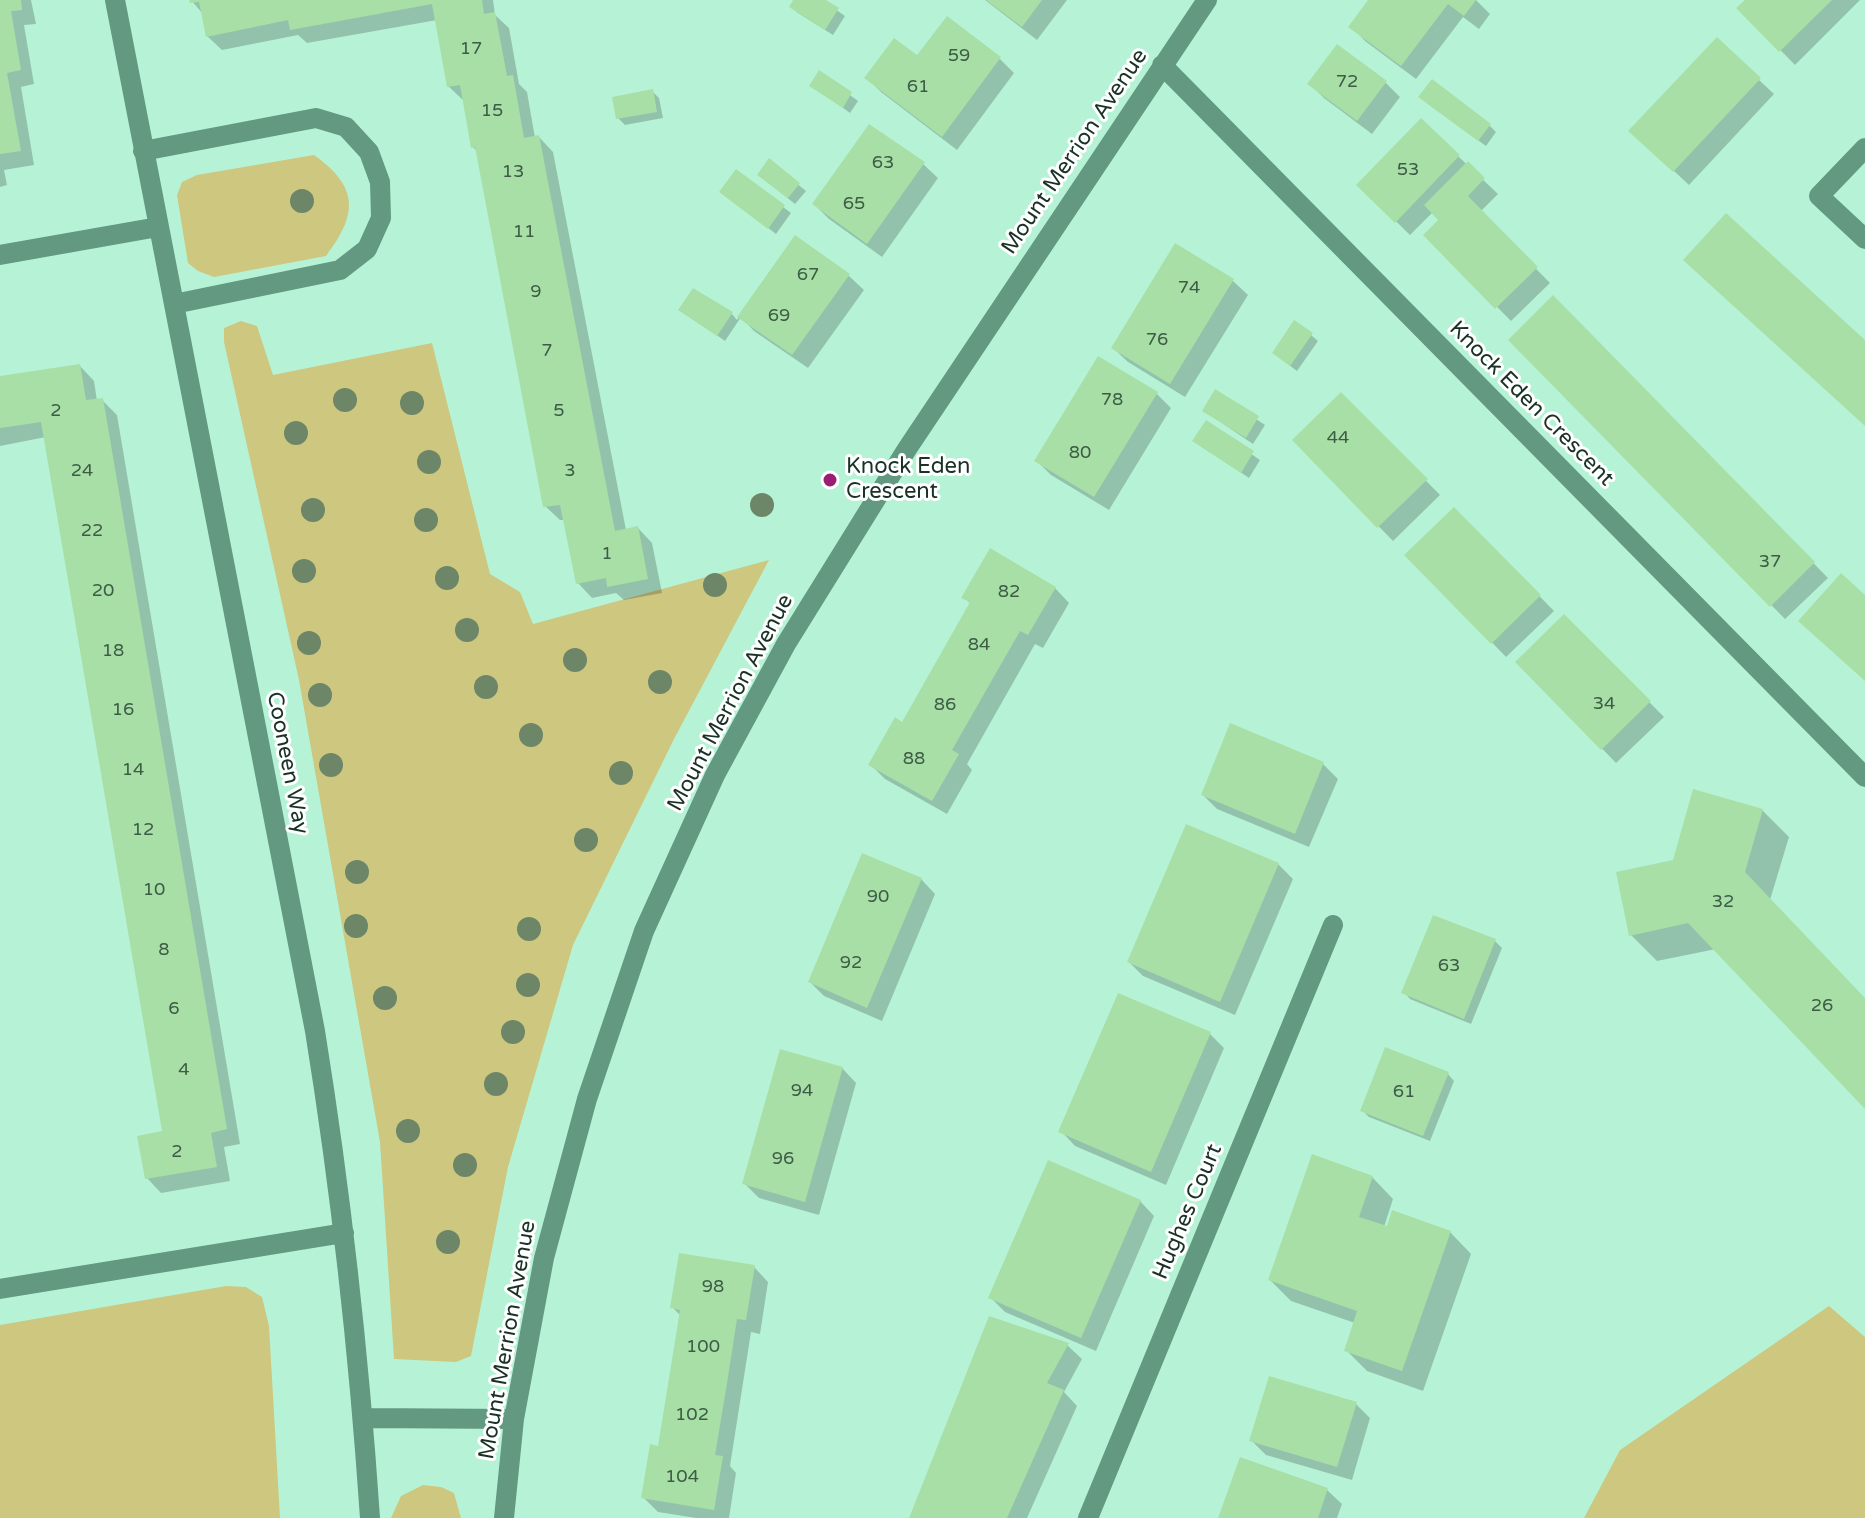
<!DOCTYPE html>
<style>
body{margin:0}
canvas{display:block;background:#b6f3d6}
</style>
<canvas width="1865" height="1518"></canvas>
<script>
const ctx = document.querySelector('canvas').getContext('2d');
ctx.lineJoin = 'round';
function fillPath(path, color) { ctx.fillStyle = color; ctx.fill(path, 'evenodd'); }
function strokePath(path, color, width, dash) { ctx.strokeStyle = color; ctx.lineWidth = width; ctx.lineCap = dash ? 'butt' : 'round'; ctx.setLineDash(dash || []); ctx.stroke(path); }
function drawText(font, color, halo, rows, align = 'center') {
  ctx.font = font + ' "Varela Round",sans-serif'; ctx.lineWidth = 6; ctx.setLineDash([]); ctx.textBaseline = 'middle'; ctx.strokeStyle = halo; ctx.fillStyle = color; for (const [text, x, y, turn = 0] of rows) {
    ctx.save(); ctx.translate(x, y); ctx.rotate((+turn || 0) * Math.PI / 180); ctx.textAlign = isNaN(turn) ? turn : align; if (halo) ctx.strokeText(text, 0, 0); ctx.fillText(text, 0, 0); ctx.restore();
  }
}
fillPath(new Path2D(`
 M314,155C359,187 358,214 326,256L214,277L198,271L188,263L177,195L182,182L197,175Z
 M241,321L257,326L273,375L432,343L490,574L520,592L533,624L769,560L674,739L573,945L508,1167L471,1356L456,1362L394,1359L380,1142L299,680L224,342V328Z
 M226,1286L246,1287L262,1297L269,1326L280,1518H0V1325Z
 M1829,1306L1865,1337V1518H1584L1620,1450Z
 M423,1485L441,1487L454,1493L461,1518H391L401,1496Z`), '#cdc77f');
fillPath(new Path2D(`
 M0,0H31L36,24L24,25L34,84L21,87L34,165L4,170L7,185L0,187Z
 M191,0H493L495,15L509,28L519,84L527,92L535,138L539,137L553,152L626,530L638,528L652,543L662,593L624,600L616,593L592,598L578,583L565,520H560L545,506L478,152L473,147L463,100L448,86L437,20L307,43L298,35L222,50L207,36L203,14Z
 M795,0H822L845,16L833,35L798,13L791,6Z
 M985,0H1067L1037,40Z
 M1370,0H1476L1490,14L1479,29L1463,17L1416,79L1365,41L1351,26Z
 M1747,0H1860L1795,65L1739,8Z
 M1000,59L1014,73L957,150L881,92L867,78Z
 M820,73L858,101L850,113L811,85Z
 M1759,80L1774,94L1689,185L1646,145Z
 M1386,83L1400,97L1372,134L1324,98L1310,84Z
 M652,91L659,98L663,118L625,125L618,118Z
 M1428,104L1489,125L1496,132L1486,146Z
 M1421,121L1498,194L1480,212L1550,283L1511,321L1426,235L1441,220L1433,212L1410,235L1359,185Z
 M769,161L806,191L795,204L766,181Z
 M923,164L938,178L882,257L829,219L814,204Z
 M736,172L791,213L776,234L721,192Z
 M796,238L849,276L864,290L808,368L754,331L741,317L725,341L681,310L732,314L737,320Z
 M1176,246L1233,281L1248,295L1185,397L1128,362L1113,348Z
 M1553,298L1828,578L1785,619L1511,340Z
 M1311,335L1318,341L1297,371L1281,359Z
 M80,366L94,381L97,401L102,400L117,415L240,1144L224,1147L230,1181L161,1193L147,1178L165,1133L46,437L0,446V378Z
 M1216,392L1265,425L1253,444L1204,411Z
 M1157,394L1171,408L1109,510L1051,475L1037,461Z
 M1341,394L1440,495L1393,541L1294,440Z
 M1206,423L1260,460L1249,478L1195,441Z
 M1454,509L1554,611L1506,657L1407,555Z
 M1055,588L1069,603L1043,648L1035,644L967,764L972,770L947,814L885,779L871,765L902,724L971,604L964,597Z
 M1564,616L1664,717L1616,763L1518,662Z
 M1231,726L1323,764L1338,779L1309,847L1217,809L1203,795Z
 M1762,810L1789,837L1770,900L1865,999V1106L1716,949L1657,961L1631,935L1674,862Z
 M1278,864L1293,879L1235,1015L1143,976L1129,962Z
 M921,879L935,894L882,1021L824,996L810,982Z
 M1495,941L1502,948L1471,1024L1410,999L1404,992Z
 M1210,1034L1224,1048L1166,1185L1075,1146L1061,1131Z
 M842,1068L856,1083L819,1215L759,1198L745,1184Z
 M1448,1074L1454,1081L1430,1141L1369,1117L1362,1110Z
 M1372,1177L1393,1199L1384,1227L1450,1232L1471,1254L1423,1391L1367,1371L1346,1350L1355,1323L1291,1301L1270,1280Z
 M1140,1201L1154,1216L1096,1351L1005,1312L991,1298Z
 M754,1267L768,1282L760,1334L751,1332L730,1466L736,1473L729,1518H696L658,1512L644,1498L660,1448L681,1316L672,1307Z
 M1067,1345L1082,1359L1064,1392L1077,1406L1027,1518H911Z
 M1356,1404L1370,1418L1352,1480L1266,1455L1251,1440Z
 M1327,1490L1342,1504L1337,1518H1220Z`), '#0003');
fillPath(new Path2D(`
 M0,0H21L22,10L11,11L21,70L7,73L21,151L0,154Z
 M189,0H482L484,14L495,12L507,76L513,75L524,138L539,135L615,531L638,526L648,579L607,587L606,578L576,584L560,505L543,507L475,147L471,148L460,85L447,87L432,4L290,30L288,20L206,37L199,2L190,3Z
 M793,0H826L839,8L825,30L789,7Z
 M986,0H1042L1022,27Z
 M1368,0H1476L1464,16L1448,4L1401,66L1348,27Z
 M1745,0H1832L1779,52L1736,8Z
 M947,16L1001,57L942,137L864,78L894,38L917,55Z
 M1717,37L1761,78L1673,172L1628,131Z
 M1337,44L1387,81L1357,121L1307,84Z
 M819,70L852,92L843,108L809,86Z
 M1432,79L1491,124L1478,141L1418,97Z
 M653,89L657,112L616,119L612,97Z
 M1421,118L1460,155L1395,223L1356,185Z
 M869,124L925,162L867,244L812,204Z
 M769,158L800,183L788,198L757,175Z
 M1468,161L1485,178L1468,196L1538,267L1495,309L1423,235L1438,220L1424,205Z
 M736,169L785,205L768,229L719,192Z
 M1726,213L1865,340V426L1683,260Z
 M795,235L850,274L792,355L737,317Z
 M1175,243L1234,279L1170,384L1111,348Z
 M693,288L733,312L717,336L678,310Z
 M1553,295L1815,562L1770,607L1508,340Z
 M1294,320L1313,333L1290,366L1272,353Z
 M1098,356L1158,392L1094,497L1034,461Z
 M80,364L86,400L103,398L227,1129L211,1133L217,1167L145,1179L137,1136L162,1131L41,422L0,428V376Z
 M1215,389L1259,416L1246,438L1202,411Z
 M1341,392L1428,479L1377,528L1292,440Z
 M1206,420L1254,451L1241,473L1192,441Z
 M1454,507L1541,595L1491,644L1404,555Z
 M990,548L1056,587L1028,635L1020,631L952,750L959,754L932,801L868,765L895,717L902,722L970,602L961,598Z
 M1841,573L1865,595V681L1798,621Z
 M1564,614L1651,701L1601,750L1515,662Z
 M1230,723L1324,762L1295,834L1201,795Z
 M1693,789L1763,809L1745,872L1865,998V1109L1688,923L1629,936L1616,872L1673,860Z
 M1186,824L1279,863L1220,1002L1127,962Z
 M862,853L922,878L867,1008L808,982Z
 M1433,915L1496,939L1464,1019L1401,993Z
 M1118,993L1211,1032L1151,1172L1058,1132Z
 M1385,1047L1449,1072L1423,1136L1360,1111Z
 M780,1049L843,1067L805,1202L742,1184Z
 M1312,1154L1373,1176L1359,1217L1387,1226L1392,1210L1451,1231L1402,1371L1344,1351L1357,1311L1268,1280Z
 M1048,1160L1141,1200L1081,1338L988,1298Z
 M679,1253L755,1265L746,1320L737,1319L727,1383L715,1455L723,1456L714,1510L641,1498L650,1444L658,1446L680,1310L670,1308Z
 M989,1316L1069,1343L1047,1383L1064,1390L1007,1518H909Z
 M1269,1376L1357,1402L1337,1467L1249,1441Z
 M1240,1457L1328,1488L1318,1518H1218Z`), '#a8dfa6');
strokePath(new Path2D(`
 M115,0L315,1031C341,1192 359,1355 370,1518
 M1162,65L1865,777
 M1865,148L1819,196L1865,239
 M143,151L316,118L346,127L369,152L380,182L381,218L367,249L340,270L174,304
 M0,255L158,227
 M0,1289L344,1233
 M363,1418L514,1419
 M504,1518L514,1419L544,1258L587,1099L644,931L715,775L786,644L907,449L1207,0
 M1088,1518L1333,925`), '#629980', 20);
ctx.fillStyle = '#6c8667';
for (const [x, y] of [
 [302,201],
 [345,400],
 [412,403],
 [296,433],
 [429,462],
 [762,505],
 [313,510],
 [426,520],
 [304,571],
 [447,578],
 [715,585],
 [467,630],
 [309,643],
 [575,660],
 [660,682],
 [486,687],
 [320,695],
 [531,735],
 [331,765],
 [621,773],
 [586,840],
 [357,872],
 [356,926],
 [529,929],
 [528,985],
 [385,998],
 [513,1032],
 [496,1084],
 [408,1131],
 [465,1165],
 [448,1242]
]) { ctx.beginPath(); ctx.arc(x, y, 12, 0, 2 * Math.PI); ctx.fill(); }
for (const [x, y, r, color] of [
 [830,480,8,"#9b1e74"]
]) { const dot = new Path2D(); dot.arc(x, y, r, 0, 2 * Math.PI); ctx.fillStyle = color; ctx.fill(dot); strokePath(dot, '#fff', 3); }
drawText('18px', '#3d5c46', null, [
 ["17",471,49],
 ["59",959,56],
 ["72",1347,82],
 ["61",918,87],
 ["15",492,111],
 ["63",883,163],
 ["53",1408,170],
 ["13",513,172],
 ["65",854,204],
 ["11",524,232],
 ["67",808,275],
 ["74",1189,288],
 ["9",536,292],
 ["69",779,316],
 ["76",1157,340],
 ["7",547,351],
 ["78",1112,400],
 ["2",56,411],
 ["5",559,411],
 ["44",1338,438],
 ["80",1080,453],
 ["24",82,471],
 ["3",570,471],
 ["22",92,531],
 ["1",607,554],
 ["37",1770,562],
 ["20",103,591],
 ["82",1009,592],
 ["84",979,645],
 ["18",113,651],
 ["34",1604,704],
 ["86",945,705],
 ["16",123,710],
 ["88",914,759],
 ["14",133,770],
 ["12",143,830],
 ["10",154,890],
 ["90",878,897],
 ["32",1723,902],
 ["8",164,950],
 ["92",851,963],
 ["63",1449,966],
 ["26",1822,1006],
 ["6",174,1009],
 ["4",184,1070],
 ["94",802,1091],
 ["61",1404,1092],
 ["2",177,1152],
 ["96",783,1159],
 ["98",713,1287],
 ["100",703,1347],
 ["102",692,1415],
 ["104",682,1477]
]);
drawText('22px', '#193126', '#fff', [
 ["Mount Merrion Avenue",1075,152,-56],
 ["Knock Eden Crescent",1531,404,45],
 ["Mount Merrion Avenue",731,703,-62],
 ["Cooneen Way",287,763,79],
 ["Hughes Court",1188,1212,-67],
 ["Mount Merrion Avenue",508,1340,-80]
]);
drawText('22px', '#193126', '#fff', [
 ["Knock Eden",846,467],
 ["Crescent",846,492]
], 'left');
</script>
